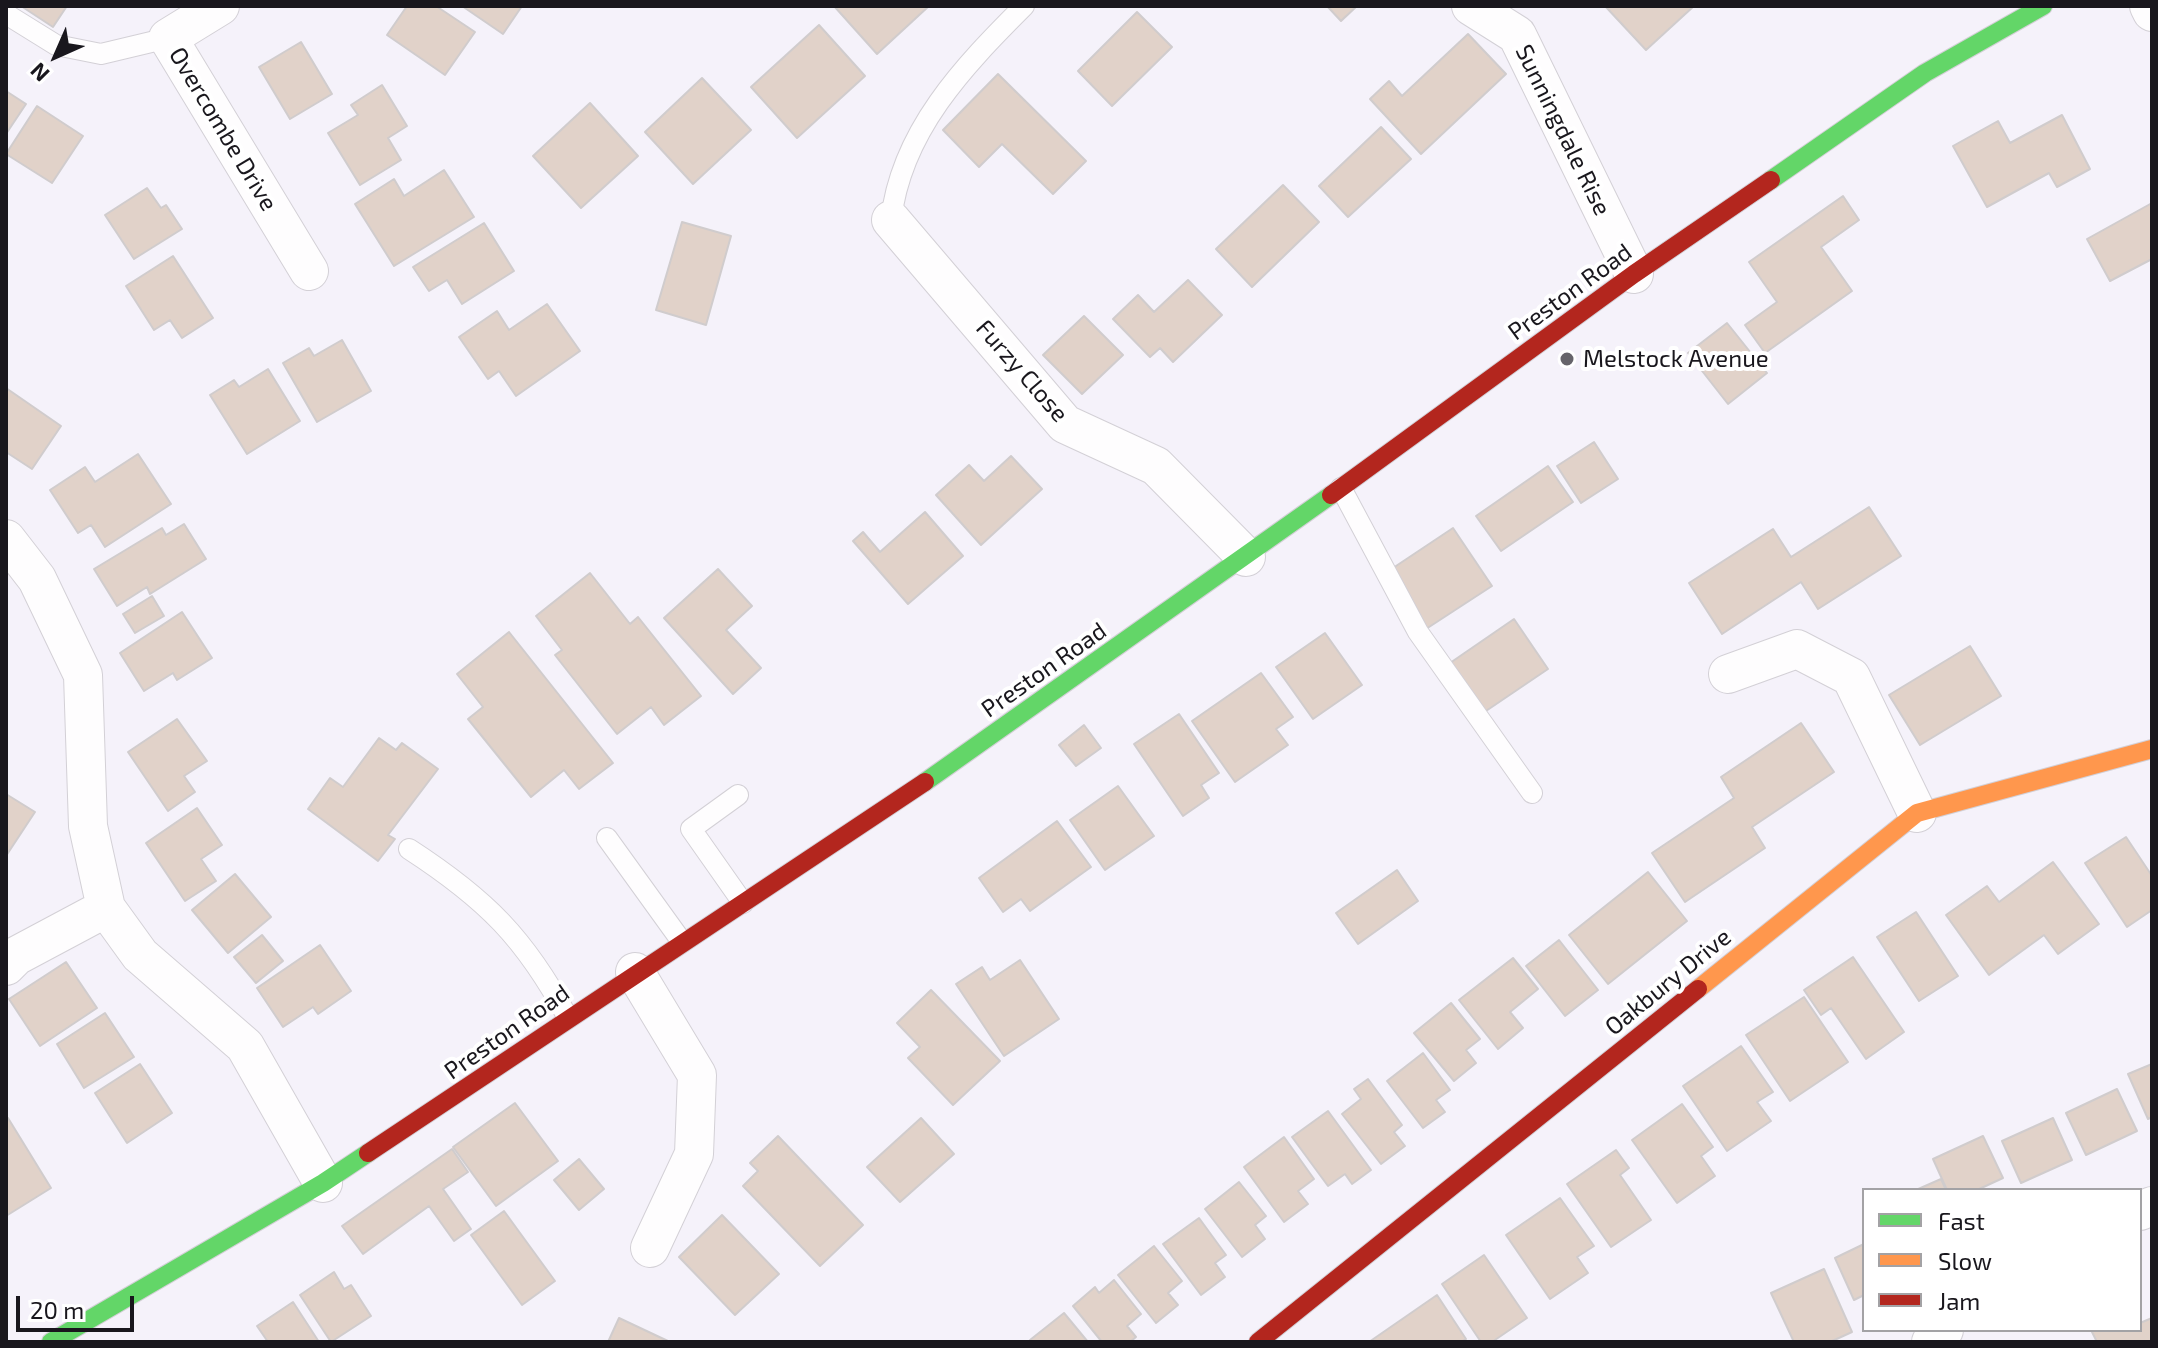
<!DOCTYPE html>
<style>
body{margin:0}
#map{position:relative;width:2158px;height:1348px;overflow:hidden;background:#f5f2fa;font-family:"Exo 2",sans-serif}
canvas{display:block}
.frame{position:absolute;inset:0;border:8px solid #19171d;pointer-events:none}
.legend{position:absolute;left:1862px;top:1188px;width:280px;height:144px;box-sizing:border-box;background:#fff;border:2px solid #a3a2a5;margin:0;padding:10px 14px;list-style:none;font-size:24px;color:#19171d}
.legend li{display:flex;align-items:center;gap:16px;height:40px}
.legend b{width:40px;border:2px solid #a3a2a5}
.north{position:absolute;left:16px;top:16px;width:80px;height:80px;-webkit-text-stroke:6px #fff;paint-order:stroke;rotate:225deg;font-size:22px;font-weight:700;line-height:32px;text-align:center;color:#19171d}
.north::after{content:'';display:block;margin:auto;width:28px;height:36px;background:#19171d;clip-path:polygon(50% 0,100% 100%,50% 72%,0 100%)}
.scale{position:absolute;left:16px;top:1296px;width:118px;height:36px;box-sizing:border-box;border:4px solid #19171d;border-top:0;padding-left:10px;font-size:24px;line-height:28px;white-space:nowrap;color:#19171d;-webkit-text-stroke:6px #fff;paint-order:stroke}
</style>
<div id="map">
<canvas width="2158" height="1348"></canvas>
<div class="frame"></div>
<ul class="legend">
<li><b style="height:10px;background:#63d668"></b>Fast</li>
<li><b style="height:10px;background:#ff974d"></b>Slow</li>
<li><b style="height:10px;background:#b3261e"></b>Jam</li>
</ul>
<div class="north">N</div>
<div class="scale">20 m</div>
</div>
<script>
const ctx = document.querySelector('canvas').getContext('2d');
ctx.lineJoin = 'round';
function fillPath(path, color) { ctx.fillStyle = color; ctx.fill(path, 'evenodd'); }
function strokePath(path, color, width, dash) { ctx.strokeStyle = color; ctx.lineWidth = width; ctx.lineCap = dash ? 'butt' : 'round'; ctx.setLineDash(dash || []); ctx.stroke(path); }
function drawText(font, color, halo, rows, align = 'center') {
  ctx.font = font + ' "Exo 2",sans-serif'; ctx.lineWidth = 8; ctx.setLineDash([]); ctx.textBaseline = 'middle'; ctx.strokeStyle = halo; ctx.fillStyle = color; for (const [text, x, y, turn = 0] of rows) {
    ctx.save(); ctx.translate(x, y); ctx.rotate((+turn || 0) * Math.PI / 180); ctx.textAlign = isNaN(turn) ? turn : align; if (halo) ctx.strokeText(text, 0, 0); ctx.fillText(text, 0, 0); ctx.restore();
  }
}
const building = new Path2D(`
 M21,6H67L53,27Z
 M407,6H436L475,32L445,75L387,35Z
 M462,6H522L503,34Z
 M834,6H929L877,54Z
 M1327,6H1357L1341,21Z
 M1605,6H1694L1646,50Z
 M1137,12L1172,47L1112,106L1078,71Z
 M819,25L865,76L797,138L751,87Z
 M1468,34L1506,74L1421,154L1370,99L1389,81L1402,96Z
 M301,42L332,94L290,119L259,67Z
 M998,74L1086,161L1053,194L1002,144L979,167L943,130Z
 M702,78L751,130L693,184L645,132Z
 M382,85L407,126L388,138L401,160L360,185L328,133L358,115L351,105Z
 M6,91L26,104L6,134Z
 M590,103L638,156L581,208L533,156Z
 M37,106L83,136L52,183L6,154Z
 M2062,115L2090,169L2057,187L2049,173L1987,207L1953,146L1998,121L2010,143Z
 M1381,127L1411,159L1348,217L1319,186Z
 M444,170L474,217L394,266L355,204L394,179L404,196Z
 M1283,185L1319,222L1252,287L1216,249Z
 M147,188L161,208L166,205L182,229L134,259L105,215Z
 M1843,196L1859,220L1821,247L1852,291L1765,353L1745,325L1777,302L1749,262Z
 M2152,203V259L2110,281L2087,239Z
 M682,222L731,236L706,325L656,310Z
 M484,223L514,271L462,304L447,280L429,291L413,267Z
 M173,256L213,318L182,338L170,320L154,330L126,286Z
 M1188,280L1222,315L1173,362L1160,348L1150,357L1113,319L1138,295L1154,312Z
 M547,304L580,351L516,396L499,371L488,379L459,337L497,311L509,330Z
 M1084,316L1123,355L1082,394L1043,355Z
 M1727,323L1767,373L1728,404L1688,353Z
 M342,340L371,391L317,422L283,363L309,348L314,356Z
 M268,369L300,421L247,454L210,395L234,380L239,387Z
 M6,388L61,426L32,469L6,452Z
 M1594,442L1618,479L1581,503L1557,466Z
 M138,454L171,504L105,547L91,525L78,533L50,490L85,467L95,482Z
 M1011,456L1042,489L981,545L936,495L969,465L984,481Z
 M1548,466L1573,502L1501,551L1476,516Z
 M1869,507L1901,556L1818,609L1801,582L1722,634L1689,583L1773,529L1791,557Z
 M925,512L963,556L908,604L853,541L863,532L880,552Z
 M184,524L206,559L150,594L147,587L117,606L94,569L162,528L166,535Z
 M1453,528L1492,586L1426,629L1387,572Z
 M718,569L752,606L726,630L761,668L733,694L664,618Z
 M590,573L630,624L638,617L701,696L664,725L651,707L617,734L555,655L562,650L536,616Z
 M152,596L164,616L135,633L123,614Z
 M182,612L212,658L177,680L173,673L144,691L120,653Z
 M1514,619L1548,669L1483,713L1450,663Z
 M509,632L613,763L579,789L564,770L531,797L468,719L483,707L457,674Z
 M1325,633L1362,685L1313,719L1276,667Z
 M1970,646L2001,696L1920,745L1889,695Z
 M1261,673L1293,717L1276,729L1288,745L1235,782L1192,721Z
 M1179,714L1219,773L1201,785L1209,798L1183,816L1134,744Z
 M177,719L207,761L184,776L195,792L168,811L128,752Z
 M1801,723L1834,772L1752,827L1765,848L1685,902L1652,853L1734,798L1721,777Z
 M1084,725L1101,748L1076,766L1059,745Z
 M379,738L396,750L402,743L438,769L388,835L395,839L378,861L308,809L330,778L343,787Z
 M1118,786L1154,836L1105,870L1070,820Z
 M6,794L35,812L6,856Z
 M197,808L222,845L201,859L216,881L185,901L146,843Z
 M1057,821L1091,867L1030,911L1021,899L1003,912L979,878Z
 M2126,837L2152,876V910L2127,927L2085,863Z
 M2053,862L2099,924L2058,954L2044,935L1989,975L1946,915L1987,886L1999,902Z
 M1397,870L1418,901L1358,944L1336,913Z
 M1648,872L1687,921L1608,984L1569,935Z
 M235,874L271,917L228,953L192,910Z
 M1916,912L1958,976L1919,1001L1877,937Z
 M262,935L283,961L256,983L234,957Z
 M1559,940L1598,990L1565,1016L1526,966Z
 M320,945L351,991L318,1014L313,1007L283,1027L257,988Z
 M1853,957L1904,1032L1866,1059L1831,1008L1821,1015L1804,990Z
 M1513,958L1538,989L1510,1012L1523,1028L1498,1049L1459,1000Z
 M1020,960L1059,1019L1004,1056L956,984L982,967L990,980Z
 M66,962L97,1008L40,1046L9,999Z
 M931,990L1000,1061L953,1105L908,1058L920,1047L897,1023Z
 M1804,997L1848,1062L1790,1101L1746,1035Z
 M1451,1003L1480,1039L1466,1050L1476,1063L1454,1081L1414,1033Z
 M105,1013L134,1057L84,1088L57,1044Z
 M1741,1046L1773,1092L1757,1102L1771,1121L1727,1151L1683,1086Z
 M1423,1053L1450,1090L1436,1100L1445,1112L1423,1128L1387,1081Z
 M140,1064L172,1113L127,1143L95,1093Z
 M2152,1064V1117L2148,1119L2128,1074Z
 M1368,1079L1402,1125L1394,1132L1405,1146L1381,1164L1342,1114L1361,1099L1354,1089Z
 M2117,1089L2137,1131L2086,1155L2066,1113Z
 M515,1103L558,1161L496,1206L453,1147Z
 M1682,1104L1713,1147L1701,1156L1715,1176L1677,1203L1632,1140Z
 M1328,1111L1371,1170L1352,1184L1345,1174L1328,1186L1292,1137Z
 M8,1118L51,1188L6,1216V1119Z
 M921,1118L954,1154L900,1202L867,1167Z
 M2053,1118L2072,1160L2021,1183L2002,1141Z
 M778,1136L863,1225L820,1266L743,1186L758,1171L750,1163Z
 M1983,1136L2003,1178L1977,1190H1947L1933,1159Z
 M1284,1137L1314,1179L1298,1191L1308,1204L1284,1222L1244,1167Z
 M452,1149L468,1172L443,1189L471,1229L454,1241L429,1206L363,1254L342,1226Z
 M1616,1150L1629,1168L1620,1175L1651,1220L1611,1247L1567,1184Z
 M579,1159L604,1189L579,1210L554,1180Z
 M1941,1179L1946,1190H1916Z
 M1239,1182L1266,1216L1255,1225L1265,1239L1242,1257L1205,1209Z
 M1560,1198L1594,1246L1577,1257L1588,1273L1550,1299L1506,1235Z
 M504,1211L555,1281L522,1305L471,1235Z
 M722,1215L779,1274L735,1315L679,1257Z
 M1199,1218L1226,1255L1215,1263L1225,1277L1201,1295L1163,1244Z
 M1864,1244V1295L1854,1300L1835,1258Z
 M1154,1246L1182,1281L1168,1293L1178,1305L1156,1323L1118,1275Z
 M1484,1255L1527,1318L1492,1342H1481L1442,1284Z
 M1824,1269L1852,1332L1830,1342H1794L1771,1293Z
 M334,1272L344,1289L351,1285L371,1316L331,1342L300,1295Z
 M1114,1280L1141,1314L1127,1326L1136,1337L1130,1342H1102L1073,1306L1095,1287L1099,1293Z
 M1437,1295L1466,1339L1461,1342H1369Z
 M293,1302L319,1342H268L257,1326Z
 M1064,1313L1088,1342H1032L1030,1340Z
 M619,1318L670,1342H608Z
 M2152,1318V1342H2097L2091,1330H2140V1323Z`);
fillPath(building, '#e1d2c9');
strokePath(building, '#d0cccd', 2);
const lane = new Path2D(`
 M6,14L56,45L101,54L168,38
 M891,220C901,131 964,66 1024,6
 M1341,488L1418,632L1532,793
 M738,795L691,829L743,903
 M607,838L682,942
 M409,849C486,899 525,938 568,1018`);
const street = new Path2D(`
 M220,6L168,38L309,271
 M1471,6L1517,35L1634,274
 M2149,6L2152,12
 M891,220L1065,424L1156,466L1246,557
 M6,539L37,579L83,675L88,826L106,908L140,955L245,1046L323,1183
 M1728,674L1797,649L1851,677L1917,813
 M6,966L16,956L106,908
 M635,972L697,1075L694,1154L650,1248
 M2140,1211L2152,1206
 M1931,1342L1944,1330`);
const fast = new Path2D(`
 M1771,180L1925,73L2043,6
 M925,782L1331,495
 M51,1342L323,1183L368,1153`);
const slow = new Path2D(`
 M1698,989L1917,813L2152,749`);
const jam = new Path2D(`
 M1331,495L1634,274L1771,180
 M368,1153L925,782
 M1258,1342L1698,989`);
strokePath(lane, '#d3d0d6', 22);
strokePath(street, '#d3d0d6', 40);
strokePath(fast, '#d3d0d6', 20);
strokePath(slow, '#d3d0d6', 20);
strokePath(jam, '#d3d0d6', 20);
strokePath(lane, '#fefdfe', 20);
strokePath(street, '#fefdfe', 38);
strokePath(fast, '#63d668', 18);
strokePath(slow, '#ff974d', 18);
strokePath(jam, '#b3261e', 18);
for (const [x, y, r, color] of [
 [1567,359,8,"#66646a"]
]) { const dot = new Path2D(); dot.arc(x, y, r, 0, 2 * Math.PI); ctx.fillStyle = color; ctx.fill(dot); strokePath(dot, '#fff', 3); }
drawText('24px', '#19171d', '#fff', [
 ["Overcombe Drive",223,129,59],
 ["Sunningdale Rise",1563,130,64],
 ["Preston Road",1570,292,-36],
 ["Furzy Close",1022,371,49],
 ["Preston Road",1044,670,-35],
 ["Oakbury Drive",1668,982,-39],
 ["Preston Road",507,1032,-35]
]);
drawText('24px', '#19171d', '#fff', [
 ["Melstock Avenue",1583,359]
], 'left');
</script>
